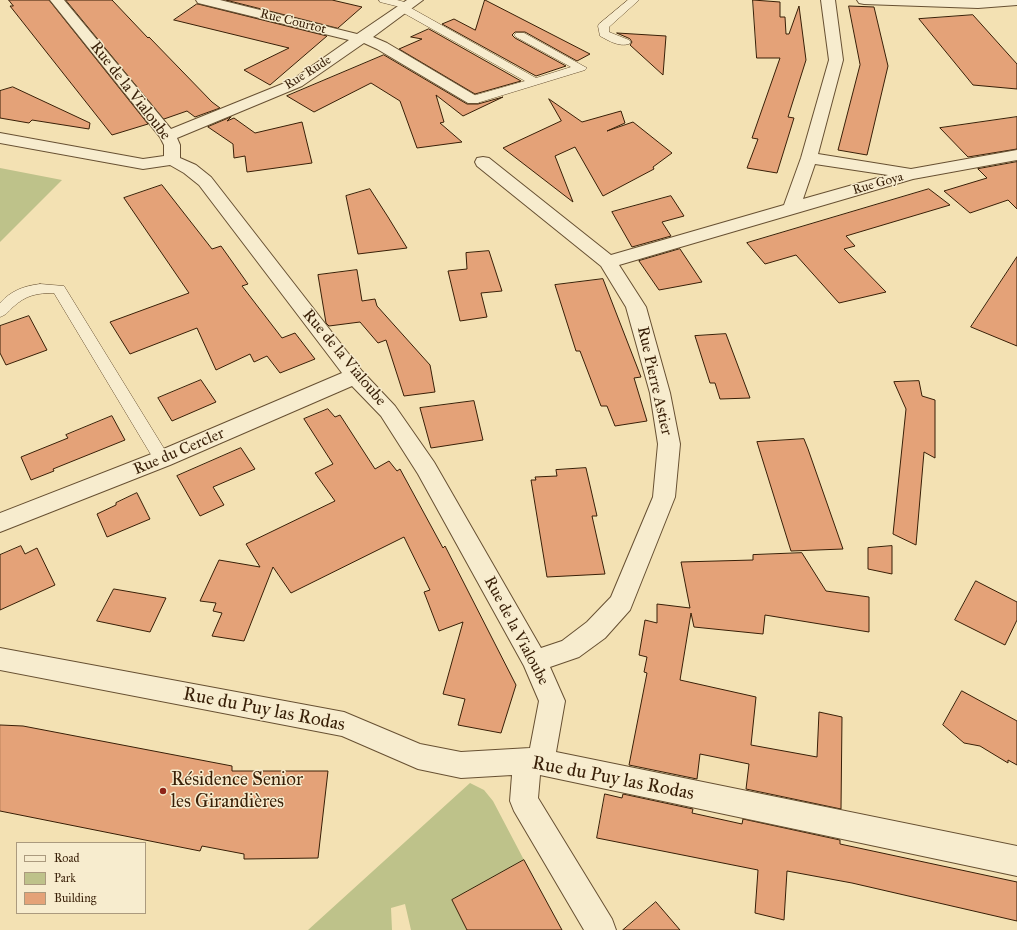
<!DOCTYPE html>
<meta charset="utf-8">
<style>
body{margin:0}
#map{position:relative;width:1017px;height:930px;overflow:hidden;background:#f3e1b3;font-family:"IM FELL Great Primer",serif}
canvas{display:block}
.legend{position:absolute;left:16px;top:842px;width:130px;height:72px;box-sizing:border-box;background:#f7ecce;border:1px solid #ab9a7e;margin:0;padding:5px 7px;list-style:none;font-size:12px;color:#381f07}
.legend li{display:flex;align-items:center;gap:8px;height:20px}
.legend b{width:20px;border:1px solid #ab9a7e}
</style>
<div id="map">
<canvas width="1017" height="930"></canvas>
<ul class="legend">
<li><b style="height:5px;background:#f7ecce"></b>Road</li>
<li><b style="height:11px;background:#bec28a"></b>Park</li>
<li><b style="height:11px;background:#e4a278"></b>Building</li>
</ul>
</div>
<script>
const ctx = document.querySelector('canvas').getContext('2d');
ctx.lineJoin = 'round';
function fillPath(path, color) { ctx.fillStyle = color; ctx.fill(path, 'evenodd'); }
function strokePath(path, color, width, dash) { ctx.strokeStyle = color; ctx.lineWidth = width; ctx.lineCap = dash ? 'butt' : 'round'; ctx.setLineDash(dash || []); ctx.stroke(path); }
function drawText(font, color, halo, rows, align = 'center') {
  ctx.font = font + ' "IM FELL Great Primer",serif'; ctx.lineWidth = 3; ctx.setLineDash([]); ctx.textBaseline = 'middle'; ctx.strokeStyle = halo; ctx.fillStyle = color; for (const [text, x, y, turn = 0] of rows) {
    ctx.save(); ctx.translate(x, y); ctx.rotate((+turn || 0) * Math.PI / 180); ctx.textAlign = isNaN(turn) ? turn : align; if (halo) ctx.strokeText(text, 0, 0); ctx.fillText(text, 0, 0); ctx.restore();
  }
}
fillPath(new Path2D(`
 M0,168L62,180L0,242Z
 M470,783L484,790L493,801L524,860L452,900L467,930H411L405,904L391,908L392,930H308Z`), '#bec28a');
const building = new Path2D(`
 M9,0H49L148,124L112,135L10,6H13Z
 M66,0H112L148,38L149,37L212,102L220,108L195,117L187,111L164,119Z
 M226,0H332L362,7L338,28Z
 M485,0L590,54L577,61L525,32H515L512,35L515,38L566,66L536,76L442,24L454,19L475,30Z
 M753,0L780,2V17H785L786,34H789L799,6L806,60L788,117L794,118L777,173L747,168L758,139L752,138L780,58H757Z
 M197,4H198L327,36L270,85L244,70L289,48L174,20Z
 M849,6L874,7L888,66L867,155L838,150L860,65Z
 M973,15L1017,64V89L973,85L919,19Z
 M429,29L521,81L475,94L399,49L422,39L411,37Z
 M617,33L666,36L663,75L630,45L632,42L630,39Z
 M384,55L467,104H478L503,97L463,116L436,95L444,122L440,123L462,142L417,148L400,101L371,83L314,112L287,96Z
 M13,87L90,123L89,129L32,120L29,123L0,118V91Z
 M549,99L582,122L621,111L625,123L607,131L633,122L672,153L653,167L654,169L603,196L575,147L555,156L573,202L503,148L561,121Z
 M231,117L227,121L234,118L255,133L302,122L312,163L247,172L245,156L234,158L233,144L208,127Z
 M1017,117V149L968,157L940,128Z
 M1017,162V209L1008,200L970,213L944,191L987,178L978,169Z
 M162,185L212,249L221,246L248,284L242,286L282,338L295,333L315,359L280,373L267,356L254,362L250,354L216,370L197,328L130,354L110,322L189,293L124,198Z
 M370,189L388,217L407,248L358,254L346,196Z
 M929,189L950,205L846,236L855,246L844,249L886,292L839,303L796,255L765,264L747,243Z
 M671,196L684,216L662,222L671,236L632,247L612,212Z
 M680,249L702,282L659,290L639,261Z
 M489,251L502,291L481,293L487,317L460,321L448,271L467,269L466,253Z
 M1017,257V346L971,327Z
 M357,270L362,301L375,299L377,306L430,365L435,392L404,396L386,340L378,343L360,322L329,326L326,323L318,275Z
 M603,279L641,377L634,378L647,421L615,426L607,406H601L580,351H576L555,285Z
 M29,316L47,350L6,365L0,353V326Z
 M726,334L750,398L720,399L715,383H710L695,336Z
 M201,380L216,402L172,421L158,398Z
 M919,381L922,396L935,400V458L924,452L916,545L893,534L906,409L894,382Z
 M474,401L483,440L431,448L420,408Z
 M328,409L335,417L340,415L375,469L389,461L397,471L400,469L443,548L445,546L516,685L501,733L458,725L465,699L443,694L463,622L439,631L424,592L430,590L404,537L291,593L273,567L244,641L212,636L222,613L213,611L216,603L200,601L219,560L260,567L246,544L335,501L315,473L333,464L304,419Z
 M112,416L125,440L53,469L54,471L31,480L21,457L68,438L66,435Z
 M804,439L808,449L843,549L791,551L757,442Z
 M241,448L255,469L213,487L224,505L200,516L177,476Z
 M586,468L597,516H592L605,574L547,577L531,480H536L535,477L557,476L556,470Z
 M137,493L150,519L107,537L97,514L116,505V503Z
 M21,546L25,554L37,548L55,585L0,610V555Z
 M892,546V574L868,569V548Z
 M802,553L826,591L869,597V632L765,615L763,634L694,627L691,613L680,680L756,697L751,745L817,757L819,712L842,717L841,809L746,789L749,764L700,754L697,779L629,765L647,673L644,672L647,657L639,655L645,620L657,623V604L690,608L681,562L753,560V555Z
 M976,581L1017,602V620L1005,645L955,620Z
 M114,589L166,598L150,632L97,621Z
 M962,691L1017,721V765L1008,760V763L980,746L964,743L943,725Z
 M0,725L23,726L232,766V771H328L318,858L244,859V854L202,846L200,851L0,811Z
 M605,794L622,798L623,794L693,809L692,813L742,824L743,819L840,840V844L1017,882V921L852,883L787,871L784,920L755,913L758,870L597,838Z
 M524,860L562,930H467L452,900Z
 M656,902L680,930H623Z`);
fillPath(building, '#e4a278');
strokePath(building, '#381f07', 1);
const service = new Path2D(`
 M379,0H397L412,4L413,6L411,8L536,78L571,67L516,37L514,35L516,33H524L587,68L585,70L477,103H469L467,100L469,97L525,81L400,11V7L380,2Z
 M628,0H639L609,27V32L629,40L631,42L629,44C619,47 609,41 600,36L598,26L599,24Z
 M40,284L64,286L168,455L170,459L168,463L162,465L156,463L54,293C37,293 26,295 13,307C8,312 6,315 0,317V303C11,291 23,286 40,284Z`);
const minor = new Path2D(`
 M50,0H64L171,129L292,80L349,40L198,3L196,0H220L357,34L407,0H423L373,37L387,43L478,97L481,100L478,103H468L377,49L364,43L302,86L177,138L180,145V158L196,165L211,177L362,371L395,406L434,462L541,648L562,641L587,622L611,597L653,497L658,444L650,393L626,307L601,266L477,166L475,162L477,158L483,157L489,158L611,255L784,205L801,158L829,60L821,0H835L843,60L818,154L911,169L1017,150V160L913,179L619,265L646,307L670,393L680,444L675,497L630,610L605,638L579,657L550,667L565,701L556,752L1017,846V876L540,775L538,798L612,919L616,930H584L514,811L510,801L512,775L461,778L418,769L342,736L0,670V648L344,712L420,744L461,752L530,748L539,701L524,666L418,474L381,416L352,386L170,465L0,532V513L154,453L342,373L199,185L184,173L170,165L143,169L0,143V133L143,159L164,156V145L160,137ZM815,164L888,175L803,199Z
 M857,0H1017V5L978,8L864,4L859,3Z`);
strokePath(service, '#675032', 1);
strokePath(minor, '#675032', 2);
fillPath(service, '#f7ecce');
fillPath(minor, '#f7ecce');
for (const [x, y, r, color] of [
 [163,791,4,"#8f2418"]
]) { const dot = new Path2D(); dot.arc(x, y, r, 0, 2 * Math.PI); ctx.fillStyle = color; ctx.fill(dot); strokePath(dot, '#f7ecce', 1.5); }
drawText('13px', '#381f07', '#f7ecce', [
 ["Rue Courtot",293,22,14],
 ["Rue Rude",308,73,-32],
 ["Rue Goya",878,184,-16]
]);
drawText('16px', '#381f07', '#f7ecce', [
 ["Rue de la Vialoube",130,91,52],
 ["Rue de la Vialoube",344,358,50],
 ["Rue Pierre Astier",654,381,77],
 ["Rue du Cercler",179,452,-23],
 ["Rue de la Vialoube",516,631,62]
]);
drawText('19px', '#381f07', '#f7ecce', [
 ["Rue du Puy las Rodas",264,710,11],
 ["Rue du Puy las Rodas",613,779,11]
]);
drawText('19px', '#381f07', '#f7ecce', [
 ["Résidence Senior",171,780],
 ["les Girandières",171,802]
], 'left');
</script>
